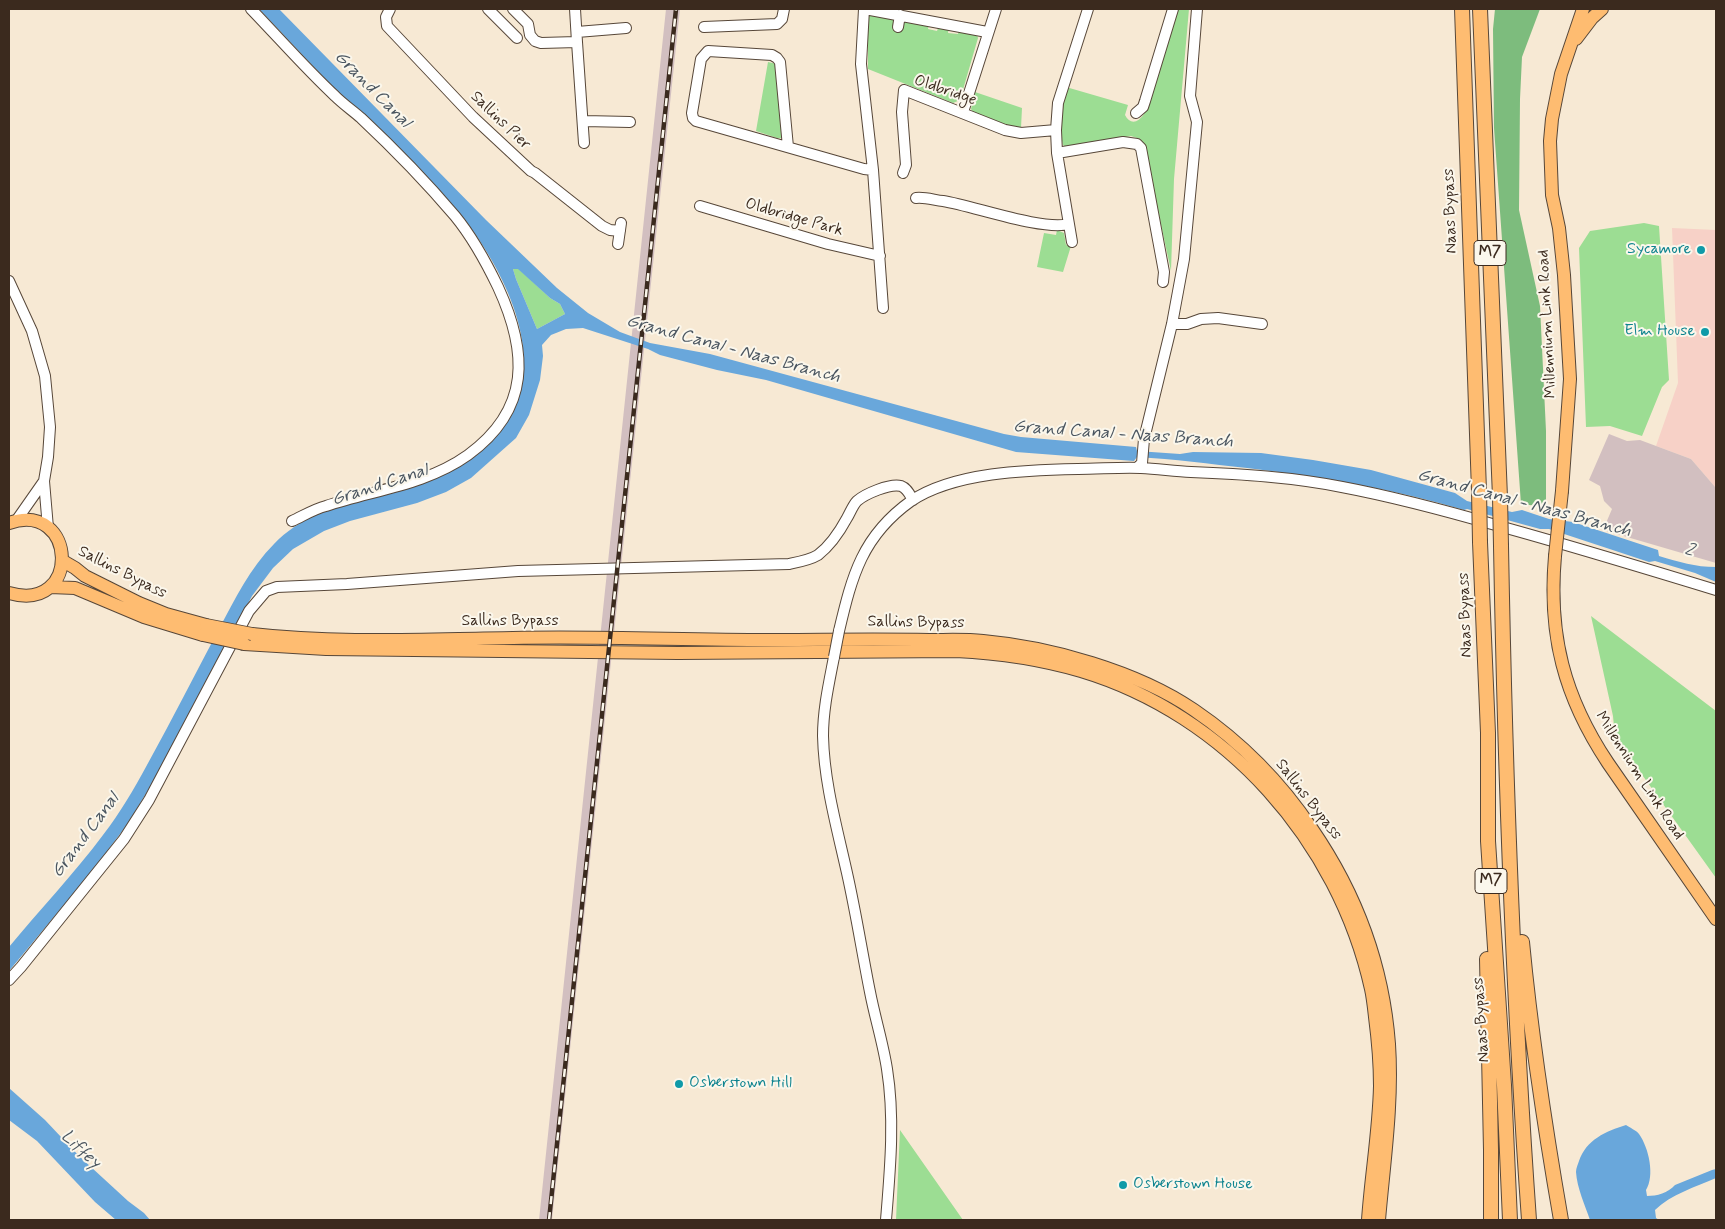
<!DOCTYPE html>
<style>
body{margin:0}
#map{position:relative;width:1725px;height:1229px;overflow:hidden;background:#f7e9d4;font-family:Mynerve,sans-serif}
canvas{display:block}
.frame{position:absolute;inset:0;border:10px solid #3b2a1e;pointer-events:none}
</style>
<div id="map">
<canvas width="1725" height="1229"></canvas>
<div class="frame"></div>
</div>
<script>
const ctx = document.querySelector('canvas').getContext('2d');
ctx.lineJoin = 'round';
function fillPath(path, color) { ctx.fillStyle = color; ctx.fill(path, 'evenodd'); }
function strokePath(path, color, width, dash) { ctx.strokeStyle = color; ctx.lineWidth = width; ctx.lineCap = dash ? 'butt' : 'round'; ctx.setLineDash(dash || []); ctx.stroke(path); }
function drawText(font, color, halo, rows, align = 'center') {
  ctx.font = font + ' Mynerve,sans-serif'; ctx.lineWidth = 4; ctx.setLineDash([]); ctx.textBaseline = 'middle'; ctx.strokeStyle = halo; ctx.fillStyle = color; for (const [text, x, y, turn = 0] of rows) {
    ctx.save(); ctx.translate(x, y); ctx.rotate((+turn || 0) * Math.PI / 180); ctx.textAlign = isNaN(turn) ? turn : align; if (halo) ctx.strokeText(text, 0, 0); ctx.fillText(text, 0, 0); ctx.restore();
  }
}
fillPath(new Path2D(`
 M1672,228L1716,230V488L1691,459L1656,446L1678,383Z`), '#f7d1c7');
fillPath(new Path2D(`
 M666,9H680L552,1220H539Z
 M1609,434L1627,441L1640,440L1691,459L1716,488V563L1603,530L1612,509L1604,501L1600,486L1589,480Z`), '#d2bfc0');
fillPath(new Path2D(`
 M1177,9H1189L1174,179L1171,271L1144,146L1140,139L1131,136L1066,147L1063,145C1058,127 1059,104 1066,87L1128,105L1125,115C1130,125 1138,123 1144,114Z
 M872,13L929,24L928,29L937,31L939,25L949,27L948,33L958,34L959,29L976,32L978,38L960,100L953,103L868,69V16Z
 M768,62L777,64L783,138H777L756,131Z
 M975,92L1022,108L1021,128L1011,127L973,112L971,109Z
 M1644,223L1659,226L1669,380L1662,387L1642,436L1610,426L1586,427L1579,248L1590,231Z
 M1057,230L1064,233L1066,245L1071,246L1063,272L1037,267L1044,233L1056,235Z
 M513,269H519L550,298L560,304L565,314L537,329L516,279Z
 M1591,616L1716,711V878L1615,737L1613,716Z
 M900,1130L963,1220H896Z`), '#9cdd93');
fillPath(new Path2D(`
 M1495,9H1540L1522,57L1520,99L1519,210L1540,306L1546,431V507L1521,504L1494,128L1493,29Z`), '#7dbc7d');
fillPath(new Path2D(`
 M259,9H279L486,220L557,288L588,313L620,332L650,343L710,354L1004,434L1021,437L1136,447L1137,451L1180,454L1193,452L1261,453L1313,460L1371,470L1455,493L1467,501L1512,512L1522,510L1549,519L1573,522L1658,550L1659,556C1679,562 1695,567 1716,567V582L1695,573L1655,561L1649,562L1549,529H1540L1467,509L1464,510C1393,489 1321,477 1247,468C1210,464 1174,459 1137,457L1134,461L1016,452L766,380L717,370L660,355L648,349L583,328L566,329L551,335L542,345L543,356L540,380L529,415L516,438L471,478L446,492L417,503L350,521L324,531L293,549L273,568L252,596L157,775L129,822L93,870L9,971V947C40,909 74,874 103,835C120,813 134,789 147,765C172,720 195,674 219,629C235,599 250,568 274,544C325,491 411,500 471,459C481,452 490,443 498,433C550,374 514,290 475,234C468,224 458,215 450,205C415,165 376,129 338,92C311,65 285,36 259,9ZM513,269H518L550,298L560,304L565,314L537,329L516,279Z
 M9,1088L45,1120L79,1156L128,1201L144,1213L150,1220H116L95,1202L37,1141L9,1120Z
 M1626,1125C1630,1128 1636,1130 1639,1134C1649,1148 1655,1176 1646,1190L1647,1196C1657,1196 1668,1193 1675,1185L1712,1170L1716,1169V1178C1696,1187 1671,1194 1655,1210L1656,1218L1659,1220H1590C1585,1205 1577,1188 1576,1172C1576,1168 1578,1164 1579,1161C1586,1140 1606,1131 1626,1125Z`), '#69a7db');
const minor = new Path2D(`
 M251,9C279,38 306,69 335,96C343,104 353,111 361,118C393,148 427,183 455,216C473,238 486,262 498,287C528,352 531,409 468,455C426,485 374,490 326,506C314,509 303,516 292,521
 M390,9L386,17L387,26L473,117L531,171L535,173L602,226L610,230L620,231
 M488,9L517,38
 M513,9L528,24L530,35L535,41L541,43L577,42L575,9
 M864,9L861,64L873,170L883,308
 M865,9L987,32
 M704,27L777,24L782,19L784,9
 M898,27L900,15
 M577,32L626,28
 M577,42L584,143
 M963,112L996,9
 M1136,113L1143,107L1145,101L1173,9
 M584,121L630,122
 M788,147L780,62L777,58L772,55L708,51L701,59L692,113L693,118L696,121L864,169L873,170
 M1057,153L1123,142L1137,144L1141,148L1164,272L1163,282
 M903,173L906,165L902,112L904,90L1005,130L1021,133L1056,130
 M916,198C925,197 934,200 943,201C974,206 1042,231 1069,224
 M700,206L828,244L880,256
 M1072,242L1057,153L1056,130L1058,103L1088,9
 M618,244L621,223
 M9,281L32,331L45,376L50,427L48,457L44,481L48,528
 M1172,324H1187L1201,319L1218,318L1262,324
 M1137,468L1142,463L1144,439L1172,324L1184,259L1197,122L1190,96L1197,9
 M16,521L44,481
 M839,631C852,576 862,536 911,501C954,472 1027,470 1078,469C1099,469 1121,467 1141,468C1158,469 1174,471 1191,472C1241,474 1292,477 1342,487C1395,497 1447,511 1499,526C1572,546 1644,568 1716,590
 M834,657C829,683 823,709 823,736C824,782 837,828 847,873C856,913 862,952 870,992C875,1018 883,1043 887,1069C895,1119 890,1171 886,1220
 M9,980L21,967L124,839L149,800L249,611L266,591L277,587L347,584L518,571L789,564C799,562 810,560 818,555C831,545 840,531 847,518C850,513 853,505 857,501C865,494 890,483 901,486C907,488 910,495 913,500`);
const major = new Path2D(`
 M1576,39L1592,18L1602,9
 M1562,491L1570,379L1564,275L1559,228L1552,195L1550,141L1552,119L1561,74L1583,9
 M9,523C77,500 82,614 9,593
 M1555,556C1548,635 1564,697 1608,763L1716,919
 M63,561L75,568L85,576L139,603L166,614L206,625
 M50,587L75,588L144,617L203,635
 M252,634C338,644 427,639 513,638C598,636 683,640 768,640C822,640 875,639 929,640C947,640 965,639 983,641C1050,647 1137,671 1194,710C1241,742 1280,781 1312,829C1356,893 1383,965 1389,1044C1393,1102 1384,1162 1379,1220
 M244,644L326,649L678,653L956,651C998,653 1040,659 1081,671C1227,715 1338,841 1371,989C1373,998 1374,1008 1375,1017C1378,1040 1380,1063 1380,1086C1379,1131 1371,1176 1368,1220`);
const highway = new Path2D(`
 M1462,9L1479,491
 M1480,9L1500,497
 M1480,542L1488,733V841L1504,1085L1510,1220
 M1501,546C1505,771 1513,996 1529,1220
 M1522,942C1531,1036 1545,1128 1561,1220
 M1487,959L1491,1150V1220`);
strokePath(minor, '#574739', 12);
strokePath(major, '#574739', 14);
strokePath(highway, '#574739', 16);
strokePath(minor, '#fff', 10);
strokePath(major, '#febc71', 12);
strokePath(highway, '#febc71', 14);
const rail = new Path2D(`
 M549,1220L676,9`);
strokePath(rail, '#3b2a1e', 4.5);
strokePath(rail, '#fbf7ec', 2.5, [8]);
const minorBridge = new Path2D(`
 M834,657L839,631`);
const majorBridge = new Path2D(`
 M1555,556L1562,491
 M206,625L252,634
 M203,635L244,644`);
const highwayBridge = new Path2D(`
 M1479,491L1480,542
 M1500,497L1501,546`);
strokePath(minorBridge, '#574739', 12, []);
strokePath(majorBridge, '#574739', 14, []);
strokePath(highwayBridge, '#574739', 16, []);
strokePath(minorBridge, '#fff', 10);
strokePath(majorBridge, '#febc71', 12);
strokePath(highwayBridge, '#febc71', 14);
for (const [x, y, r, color] of [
 [1701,250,5,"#0f9aa8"],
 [1705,332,5,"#0f9aa8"],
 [679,1084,5,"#0f9aa8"],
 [1123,1185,5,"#0f9aa8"]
]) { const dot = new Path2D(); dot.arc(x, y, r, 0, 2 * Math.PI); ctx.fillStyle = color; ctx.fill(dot); strokePath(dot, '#fbf7ec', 2); }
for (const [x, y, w] of [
 [1490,253,32],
 [1491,881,32]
]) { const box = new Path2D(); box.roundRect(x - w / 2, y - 12.5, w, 25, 4); ctx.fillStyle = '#fbf7ec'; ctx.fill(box); strokePath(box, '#3b2a1e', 1); }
drawText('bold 15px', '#3b2a1e', null, [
 ["M7",1490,253],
 ["M7",1491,881]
]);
drawText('16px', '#3b2a1e', '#fbf7ec', [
 ["Oldbridge",945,91,19],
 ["Sallins Pier",500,121,44],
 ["Naas Bypass",1451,211,-92],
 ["Oldbridge Park",794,218,16],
 ["Millennium Link Road",1548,324,-93],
 ["Sallins Bypass",122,573,27],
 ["Naas Bypass",1466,615,-92],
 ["Sallins Bypass",510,622],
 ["Sallins Bypass",916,623,1],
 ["Millennium Link Road",1639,776,57],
 ["Sallins Bypass",1308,800,52],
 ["Naas Bypass",1482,1020,-94]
]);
drawText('16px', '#0d838f', '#fbf7ec', [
 ["Sycamore",1691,250],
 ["Elm House",1695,332],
 ["Osberstown Hill",689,1084,"left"],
 ["Osberstown House",1133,1185,"left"]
], 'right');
drawText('italic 18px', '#4b5660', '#fbf7ec', [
 ["Grand Canal",372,90,45],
 ["Grand Canal - Naas Branch",733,350,15],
 ["Grand Canal - Naas Branch",1123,435,4],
 ["Grand Canal",380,486,-18],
 ["Grand Canal - Naas Branch",1524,504,15],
 ["2",1689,551,16],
 ["Grand Canal",86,836,-53],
 ["Liffey",80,1150,44]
]);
</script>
